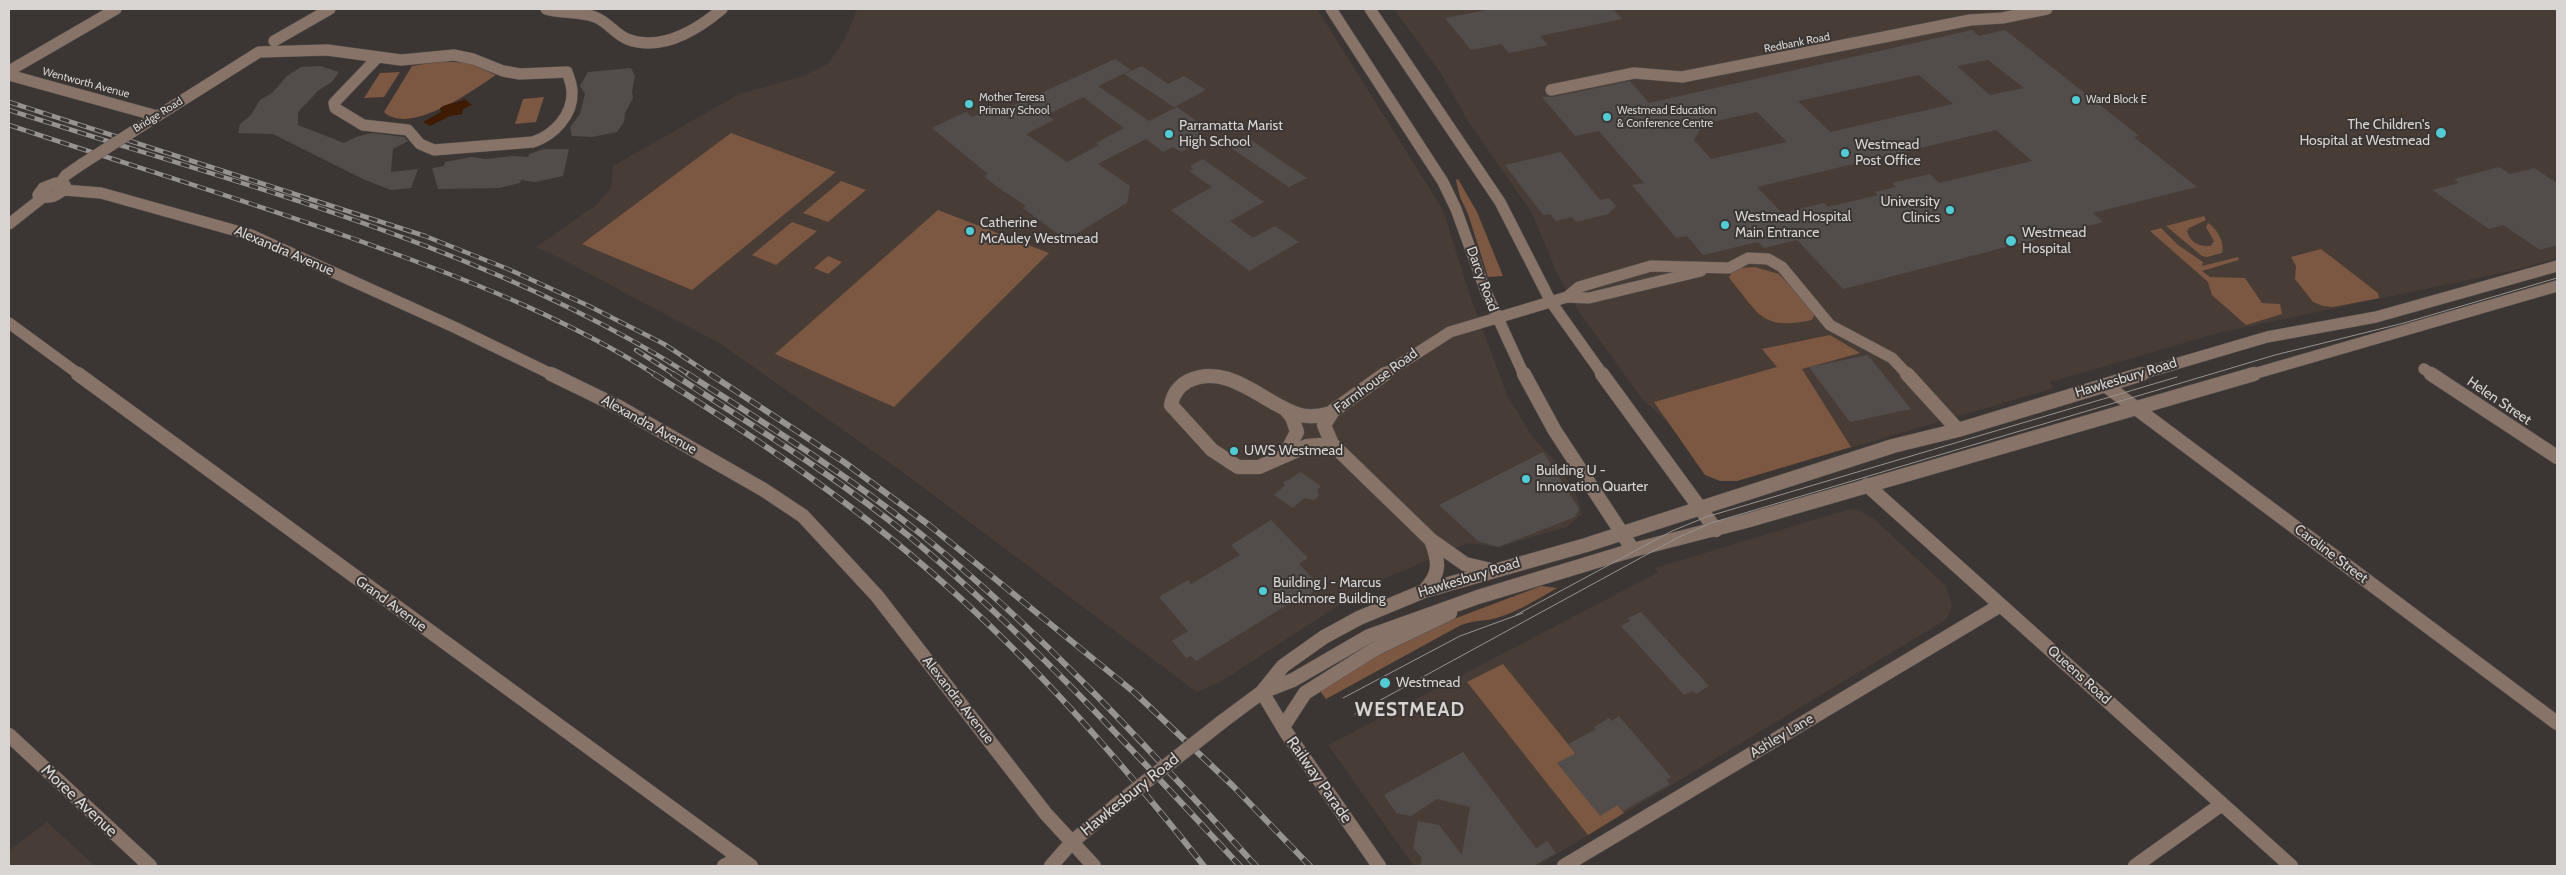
<!DOCTYPE html>
<style>
body{margin:0}
#map{position:relative;width:2566px;height:875px;overflow:hidden;background:#3b3633;font-family:Cabin,sans-serif}
canvas{display:block}
.frame{position:absolute;inset:0;border:10px solid #d8d4d2;pointer-events:none}
</style>
<div id="map">
<canvas width="2566" height="875"></canvas>
<div class="frame"></div>
</div>
<script>
const ctx = document.querySelector('canvas').getContext('2d');
ctx.lineJoin = 'round';
function fillPath(path, color) { ctx.fillStyle = color; ctx.fill(path, 'evenodd'); }
function strokePath(path, color, width, dash) { ctx.strokeStyle = color; ctx.lineWidth = width; ctx.lineCap = dash ? 'butt' : 'round'; ctx.setLineDash(dash || []); ctx.stroke(path); }
function drawText(font, color, halo, rows, align = 'center') {
  ctx.font = font + ' Cabin,sans-serif'; ctx.lineWidth = 4; ctx.setLineDash([]); ctx.textBaseline = 'middle'; ctx.strokeStyle = halo; ctx.fillStyle = color; for (const [text, x, y, turn = 0] of rows) {
    ctx.save(); ctx.translate(x, y); ctx.rotate((+turn || 0) * Math.PI / 180); ctx.textAlign = isNaN(turn) ? turn : align; if (halo) ctx.strokeText(text, 0, 0); ctx.fillText(text, 0, 0); ctx.restore();
  }
}
fillPath(new Path2D(`
 M857,9H1317L1443,210L1470,296L1507,395L1531,435L1559,466L1577,497L1582,514L1567,527L1498,547L1468,543L1367,586L1364,596L1336,607L1220,682L1197,692L904,473L721,344L558,257L536,247L595,206L611,188L613,166L739,94L801,77L829,63L846,37Z
 M1394,9H2557V258L2519,269L2218,333L2050,382L2054,388L1737,481L1705,475L1669,423L1643,400L1580,313L1557,273L1532,213L1470,124L1442,75Z
 M1856,509L1874,519L1946,586L1952,606L1949,615L1942,622L1537,866H1414L1328,745L1659,572L1655,568L1847,510Z
 M47,822L95,866H9V851Z`), '#483d36');
fillPath(new Path2D(`
 M442,61L468,63L496,75C472,91 410,136 384,112L412,66Z
 M400,72L384,97L364,98L380,73Z
 M544,97L536,122L515,124L523,99Z
 M731,133L836,172L692,290L582,244Z
 M1458,179L1477,212L1503,276L1488,277L1468,214L1460,197L1456,180Z
 M841,181L866,190L828,222L803,213Z
 M938,210L1049,253L894,407L775,354Z
 M2204,216L2206,220L2189,228L2187,231C2190,243 2200,247 2211,246L2214,241L2206,227L2208,223C2217,229 2225,242 2222,253L2207,257L2202,256L2166,226Z
 M792,222L817,231L776,265L752,255Z
 M2161,228L2178,245L2203,262L2202,266L2238,257L2239,260L2202,271L2210,277L2245,278L2262,303L2280,304L2282,314L2246,325L2212,295L2208,282L2150,231Z
 M2321,249L2378,293L2379,298L2333,307L2323,306L2313,302L2295,279L2296,266L2291,257Z
 M828,256L842,262L828,274L814,268Z
 M1755,267L1779,274L1815,313L1812,320C1760,331 1760,314 1729,278L1732,271L1739,268Z
 M1830,335L1860,353L1802,369L1851,447L1737,481H1720L1705,475L1654,402L1777,367L1762,349Z
 M1541,586L1557,588C1536,600 1511,616 1488,620C1477,621 1473,621 1461,625L1326,699L1317,687L1427,629Z
 M1503,664L1624,813L1588,835L1467,682Z`), '#7c5741');
fillPath(new Path2D(`
 M465,99L472,105L463,109L462,114L450,116L430,126L423,122L441,112L440,108C446,103 455,104 465,99Z`), '#3f1b03');
fillPath(new Path2D(`
 M1492,9H1613L1622,19L1540,36L1548,45L1509,53L1501,44L1471,50L1445,18Z
 M1972,30L1979,36L2005,30L2139,136L2134,137L2197,187L2093,213L2103,222L1843,289L1797,240L1764,248L1758,242L1703,255L1687,236L1676,238L1632,185L1644,183L1599,131L1575,136L1542,97H1552L1630,81L1649,103ZM1988,60L2024,88L1990,95L1957,66ZM1919,75L1953,104L1830,132L1798,101ZM1757,112L1787,142L1711,159L1694,140L1703,124ZM1996,130L2032,161L1939,183L1930,174L1892,183L1896,187L1875,192L1878,195L1828,207L1824,203L1782,213L1757,187Z
 M1115,59L1131,70L1098,86L1149,121L1177,107L1208,129L1197,134L1205,139L1181,152L1173,147L1163,152L1146,139L1098,164L1130,186L1127,203L1066,240L1023,208L1026,206L996,186L984,176L988,174L932,128L966,112L972,117L985,111L991,116ZM1083,97L1124,128L1096,143L1099,145L1067,162L1026,134L1054,120L1047,115Z
 M320,66L339,72L332,82L319,90L298,112V125L344,143L356,137L372,133L404,137L408,141L393,149L391,172L418,169L411,188L391,190L365,180L273,134L238,133L240,124L251,115L260,100L272,93L287,76L301,67Z
 M1142,66L1168,84L1184,76L1206,90L1174,107L1124,74Z
 M631,68L635,76L632,91L633,98L625,113L624,122L617,132L592,137L572,136L570,127L580,114L585,94L580,86L588,72Z
 M1245,136L1283,162L1307,178L1289,187L1228,146Z
 M544,149H569L563,176L535,182L521,180L520,183L499,188L438,189L432,168L444,166L445,162L472,157L486,159L513,156L528,157L529,154Z
 M1561,152L1600,200L1609,198L1616,206L1608,214L1576,222L1572,217L1556,221L1550,214L1543,215L1505,165Z
 M1203,159L1264,202L1230,221L1253,238L1275,226L1299,242L1249,271L1171,210L1212,187L1189,171L1193,169L1190,166Z
 M2499,167L2510,174L2534,168L2557,183V245L2540,250L2503,225L2489,229L2432,190L2459,183L2454,179Z
 M1868,355L1911,409L1850,422L1809,367Z
 M1543,452L1579,509L1575,517L1498,547L1478,541L1439,505Z
 M1301,472L1321,486L1317,490L1319,496L1314,500L1304,498L1293,508L1274,495L1285,485L1283,483Z
 M1271,520L1308,558L1299,564L1320,586L1298,603L1295,600L1196,661L1191,656L1186,658L1172,641L1188,631L1159,597L1188,580L1191,584L1240,555L1231,545Z
 M1641,612L1709,686L1696,694L1693,691L1684,695L1621,626L1630,621L1628,618Z
 M1619,716L1671,777L1666,780L1670,784L1623,811L1618,805L1600,816L1557,763L1576,753L1568,744L1596,729L1594,727L1609,718L1612,721Z
 M1463,752L1536,848L1547,841L1556,853L1533,866H1420L1422,858L1413,848L1418,821L1439,825L1462,855L1470,807L1437,799L1411,816L1396,813L1384,795Z`), '#524d4a');
const minorFar1 = new Path2D(`
 M546,9C562,14 580,11 595,17C608,22 615,34 627,39C661,52 697,30 722,9
 M1331,9L1443,182L1456,209L1486,292L1524,375
 M1370,9L1500,202L1551,302L1603,375
 M274,41L330,9
 M259,52L327,50L401,60L454,55L473,59L503,71L520,74L567,72C569,78 572,85 572,92C573,115 554,135 533,142L434,150L420,144L408,130L363,125L335,108L334,103L378,57
 M9,71L116,9
 M9,75L157,116
 M1551,90L1634,73L1682,77L1970,20L2002,18L2047,9
 M140,127L259,52
 M56,183L65,185L66,188C57,196 49,200 38,195L43,188Z
 M60,183L66,175L82,164
 M64,190L101,193L251,235L454,327L553,375
 M9,224L42,198
 M1567,297L1589,298L1701,271
 M9,323L80,375
 M2424,369L2433,375
 M1383,375L1450,332L1567,297L1579,287L1651,266L1729,268L1748,258L1768,259L1782,267L1830,325L1892,358L1908,375
 M2138,375L2267,337L2376,317L2557,266
 M2250,375L2557,286`);
const minor = new Path2D(`
 M78,374L751,866
 M551,374L619,407L764,490L803,516L877,596L1046,814L1094,866
 M1385,374L1333,411L1324,425L1332,444L1431,540L1465,564L1491,570
 M1524,374L1555,431L1633,550
 M1602,374L1716,530
 M1907,374L1958,430
 M2431,374L2557,457
 M2105,385L2557,723
 M1286,410L1292,417L1297,432L1286,453
 M1331,413C1320,416 1308,418 1297,414C1262,402 1228,362 1188,381C1179,386 1173,394 1171,405L1212,450L1238,467H1259L1307,446L1332,444
 M1867,485L2291,866
 M1425,590C1441,573 1439,561 1431,540
 M1262,692L1283,666L1324,637L1359,618L1424,591L1586,545L1893,446L1958,430L2142,374
 M1262,692L1286,732L1379,866
 M1223,721L1262,692L1293,680L1369,636L1478,597L1633,550L1746,521L2254,374
 M1283,727L1305,693L1375,649L1450,613
 M9,735L150,866
 M724,866L739,858
 M1051,866L1072,842L1115,806
 M1564,866L1999,606
 M2135,866L2222,804`);
strokePath(minorFar1, '#575250', 12);
strokePath(minor, '#575250', 15);
strokePath(minorFar1, '#877368', 11);
strokePath(minor, '#877368', 14);
strokePath(new Path2D(`
 M1516,615L1672,531L1706,517L2177,377
 M1343,698L1460,636L1523,613
 M1355,714L1677,538L1711,523L2275,355L2404,323L2557,278`), '#979390', 1);
const railFar1 = new Path2D(`
 M9,102L425,236L508,269L589,306L664,344L711,375
 M9,110C236,184 487,245 690,375
 M9,125C137,168 266,206 393,253C484,286 574,323 656,375
 M636,350L675,375`);
const rail = new Path2D(`
 M654,374C753,436 852,502 940,580C1038,666 1123,764 1204,866
 M673,374C753,426 836,476 910,537C1030,637 1134,752 1240,866
 M688,374C767,425 848,475 922,535C1044,634 1150,750 1256,866
 M710,374L844,462L929,525L1135,693L1233,786L1310,866`);
strokePath(railFar1, '#979390', 4.5);
strokePath(rail, '#979390', 6);
strokePath(railFar1, '#3b3633', 3, [9]);
strokePath(rail, '#3b3633', 4.5, [12]);
const minorBridgeFar1 = new Path2D(`
 M82,164L140,127`);
const minorBridge = new Path2D(`
 M1115,806L1223,721`);
strokePath(minorBridgeFar1, '#575250', 12, []);
strokePath(minorBridge, '#575250', 15, []);
strokePath(minorBridgeFar1, '#877368', 11);
strokePath(minorBridge, '#877368', 14);
for (const [x, y, r, color] of [
 [2076,100,5,"#51ccd4"],
 [969,104,5,"#51ccd4"],
 [1607,117,5,"#51ccd4"],
 [2441,133,6,"#51ccd4"],
 [1169,134,5,"#51ccd4"],
 [1845,153,5,"#51ccd4"],
 [1950,210,5,"#51ccd4"],
 [1725,225,5,"#51ccd4"],
 [970,231,5,"#51ccd4"],
 [2011,241,6,"#51ccd4"],
 [1234,451,5,"#51ccd4"],
 [1526,479,5,"#51ccd4"],
 [1263,591,5,"#51ccd4"],
 [1385,683,6,"#51ccd4"]
]) { const dot = new Path2D(); dot.arc(x, y, r, 0, 2 * Math.PI); ctx.fillStyle = color; ctx.fill(dot); strokePath(dot, '#3b3633', 2); }
drawText('11px', '#d8d4d2', '#3b3633', [
 ["Redbank Road",1797,43,-11],
 ["Wentworth Avenue",86,83,15],
 ["Bridge Road",158,115,-32]
]);
drawText('11px', '#d8d4d2', '#3b3633', [
 ["Mother Teresa",979,98],
 ["Primary School",979,111],
 ["Ward Block E",2086,100],
 ["Westmead Education",1617,111],
 ["& Conference Centre",1617,124]
], 'left');
drawText('14px', '#d8d4d2', '#3b3633', [
 ["The Children's",2430,125,"right"],
 ["Hospital at Westmead",2430,141,"right"],
 ["Parramatta Marist",1179,126],
 ["High School",1179,142],
 ["Westmead",1855,145],
 ["Post Office",1855,161],
 ["University",1940,202,"right"],
 ["Clinics",1940,218,"right"],
 ["Westmead Hospital",1735,217],
 ["Main Entrance",1735,233],
 ["Catherine",980,223],
 ["McAuley Westmead",980,239],
 ["Westmead",2022,233],
 ["Hospital",2022,249],
 ["UWS Westmead",1244,451],
 ["Building U -",1536,471],
 ["Innovation Quarter",1536,487],
 ["Building J - Marcus",1273,583],
 ["Blackmore Building",1273,599],
 ["Westmead",1396,683]
], 'left');
drawText('14px', '#d8d4d2', '#3b3633', [
 ["Alexandra Avenue",284,251,23],
 ["Darcy Road",1482,279,70],
 ["Hawkesbury Road",2126,378,-17],
 ["Farmhouse Road",1376,381,-36],
 ["Helen Street",2499,401,34],
 ["Alexandra Avenue",649,425,29],
 ["Caroline Street",2331,554,37],
 ["Hawkesbury Road",1469,578,-17],
 ["Grand Avenue",391,604,36],
 ["Queens Road",2079,675,42],
 ["Alexandra Avenue",958,700,52],
 ["Ashley Lane",1782,736,-31]
]);
drawText('16px', '#d8d4d2', '#3b3633', [
 ["Railway Parade",1319,780,55],
 ["Hawkesbury Road",1130,795,-39],
 ["Moree Avenue",79,801,43]
]);
ctx.letterSpacing = '1px';
drawText('bold 19px', '#d8d4d2', '#3b3633', [
 ["WESTMEAD",1410,710]
]);
ctx.letterSpacing = '0px';
</script>
